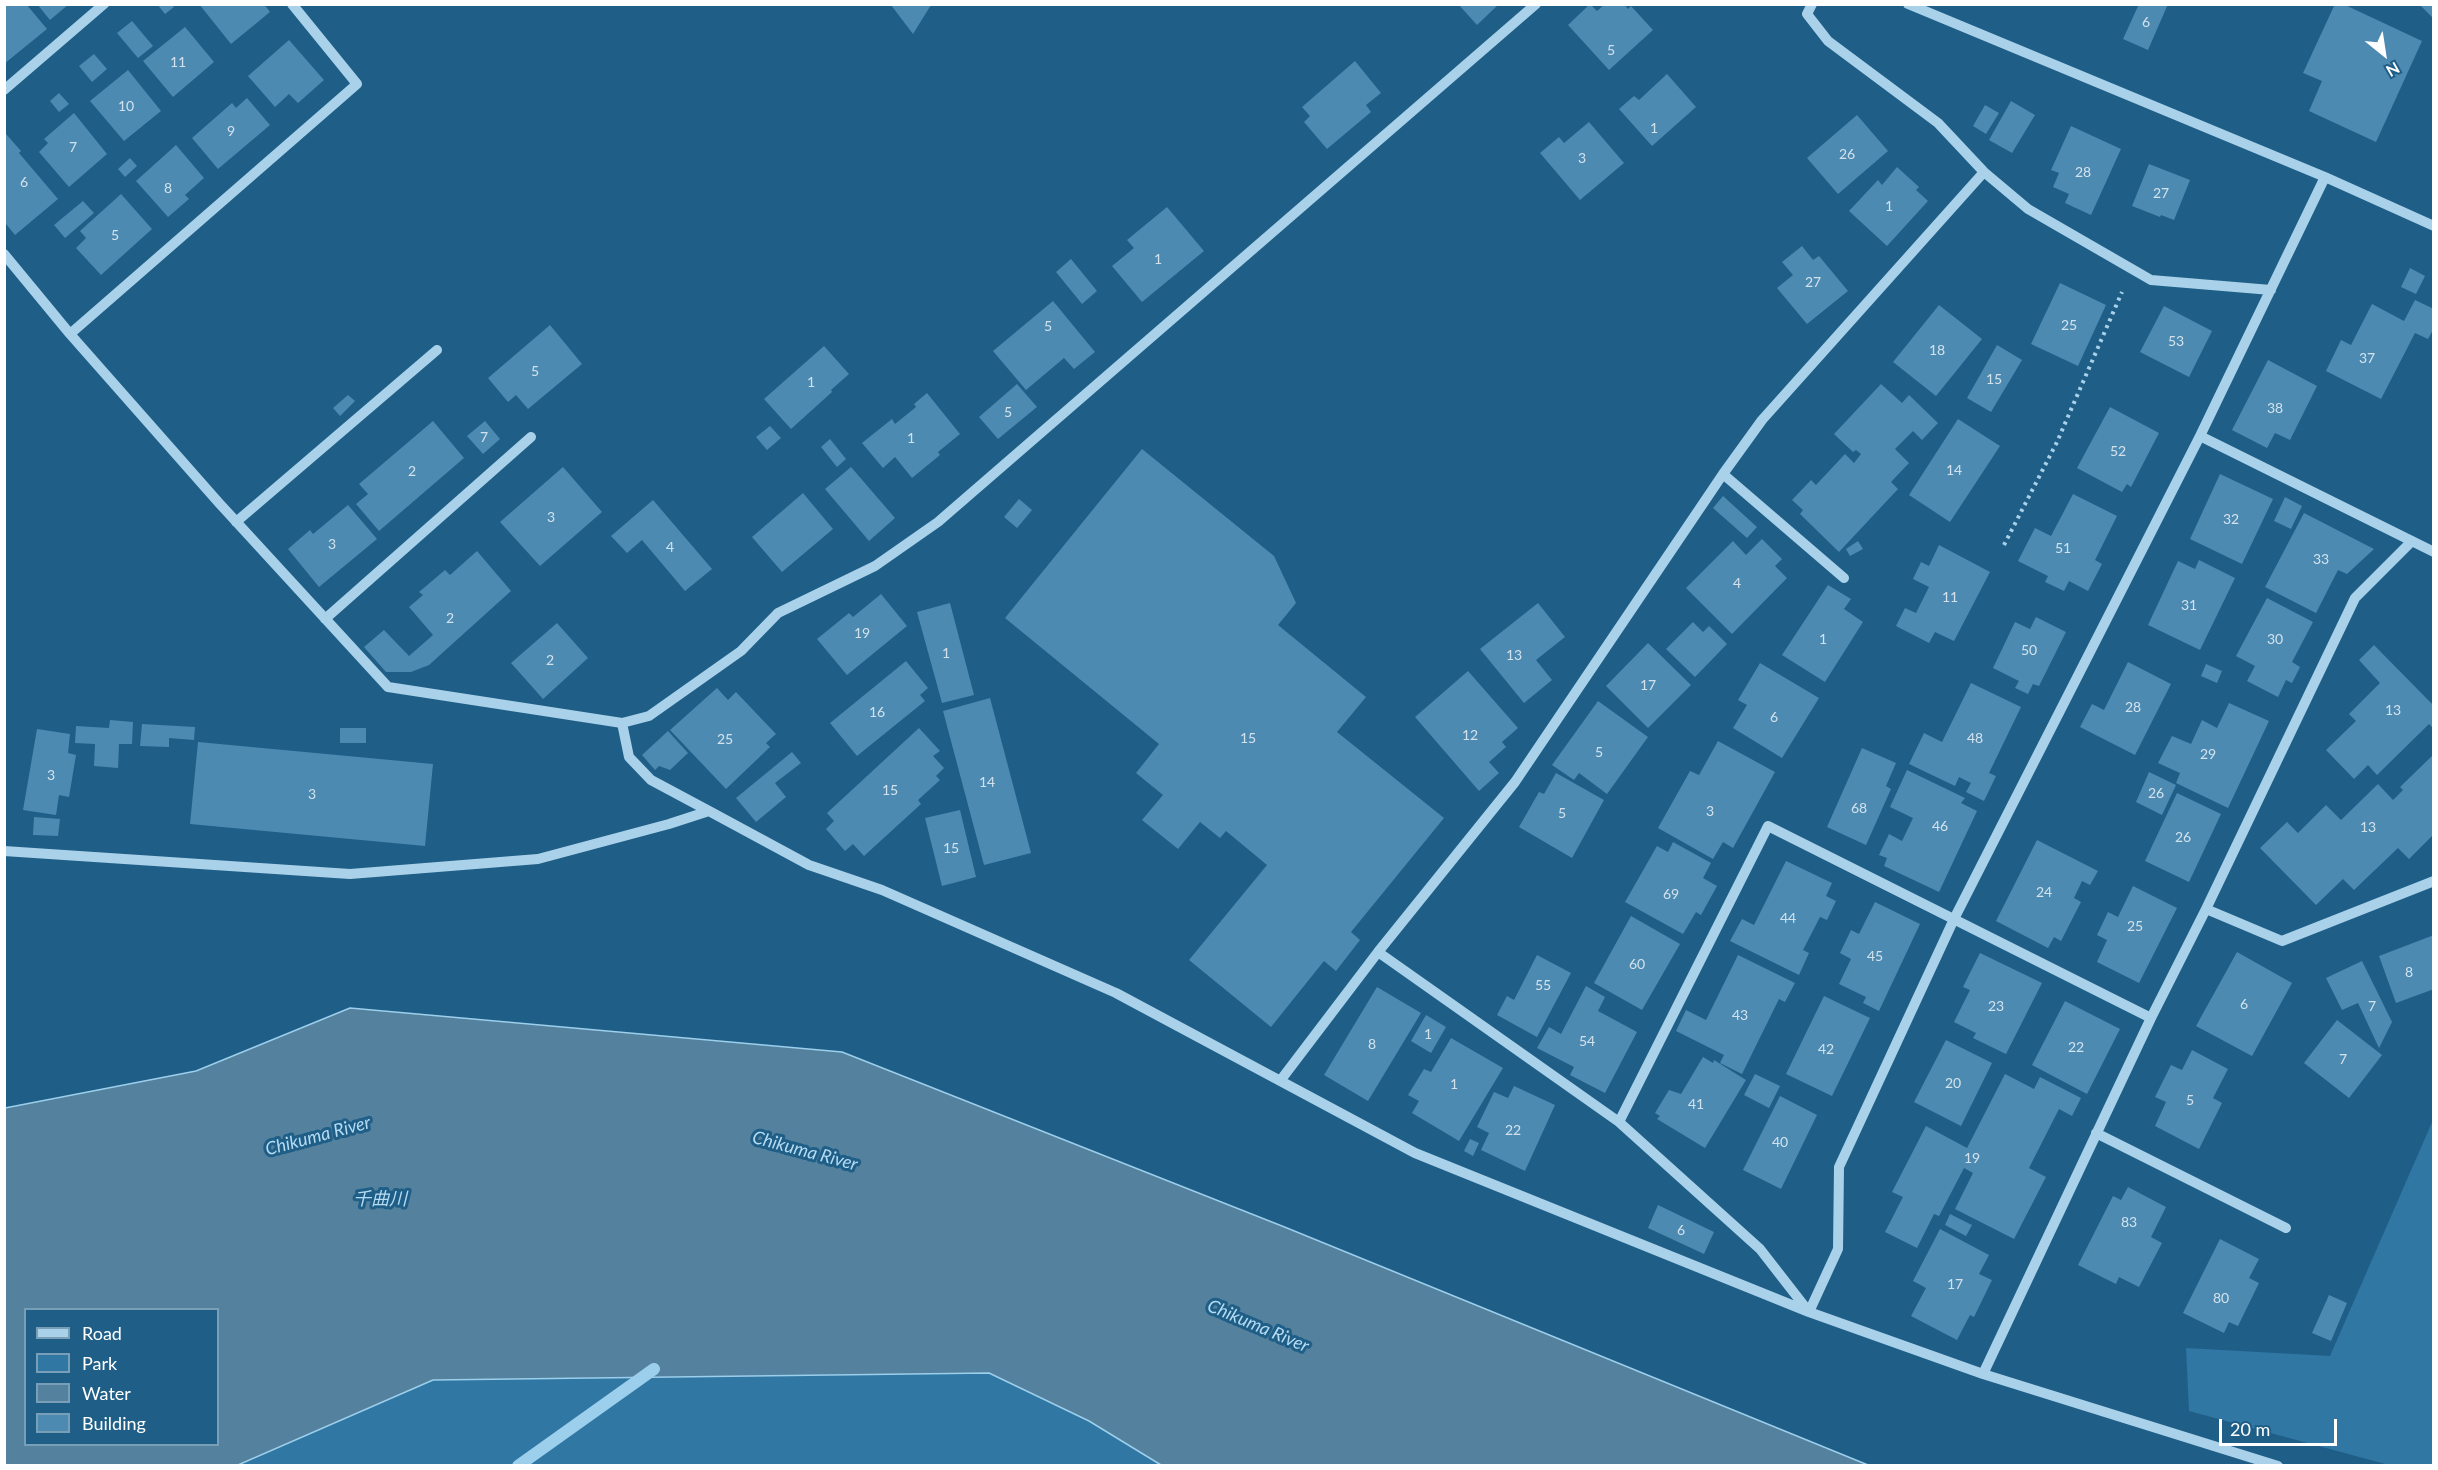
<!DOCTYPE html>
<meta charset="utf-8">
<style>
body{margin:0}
#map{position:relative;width:2438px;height:1470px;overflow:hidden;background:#1f5e87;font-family:Lato,sans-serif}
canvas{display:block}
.frame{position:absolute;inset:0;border:6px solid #fff;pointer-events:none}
.legend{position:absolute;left:24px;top:1308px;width:195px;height:138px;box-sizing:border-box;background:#1f5e87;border:2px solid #799eb7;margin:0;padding:8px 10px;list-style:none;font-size:18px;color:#fff}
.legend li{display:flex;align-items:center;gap:12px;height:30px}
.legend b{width:30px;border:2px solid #799eb7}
.north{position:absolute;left:2354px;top:24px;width:60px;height:60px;-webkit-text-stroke:4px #1f5e87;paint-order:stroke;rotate:150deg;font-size:16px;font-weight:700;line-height:24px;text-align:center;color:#fff}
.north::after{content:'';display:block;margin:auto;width:21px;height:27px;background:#fff;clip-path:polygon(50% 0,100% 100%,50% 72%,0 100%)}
.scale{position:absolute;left:2219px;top:1419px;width:118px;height:27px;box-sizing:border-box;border:3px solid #fff;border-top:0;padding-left:8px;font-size:18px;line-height:21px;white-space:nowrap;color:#fff;-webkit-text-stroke:4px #1f5e87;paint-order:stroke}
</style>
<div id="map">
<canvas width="2438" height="1470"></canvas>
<div class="frame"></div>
<ul class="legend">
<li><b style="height:8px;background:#a9d2ea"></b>Road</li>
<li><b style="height:16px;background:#3077a4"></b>Park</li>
<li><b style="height:16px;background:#54819d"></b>Water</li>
<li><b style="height:16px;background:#4c8ab2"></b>Building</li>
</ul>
<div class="north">N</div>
<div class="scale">20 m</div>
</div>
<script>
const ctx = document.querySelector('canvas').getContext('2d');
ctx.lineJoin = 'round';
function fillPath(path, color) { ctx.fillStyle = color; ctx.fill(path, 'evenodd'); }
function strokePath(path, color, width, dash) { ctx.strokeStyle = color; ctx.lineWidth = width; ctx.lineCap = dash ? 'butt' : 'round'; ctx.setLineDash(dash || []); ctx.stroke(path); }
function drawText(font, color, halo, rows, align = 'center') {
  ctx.font = font + ' Lato,"Noto Sans JP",sans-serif'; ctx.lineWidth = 6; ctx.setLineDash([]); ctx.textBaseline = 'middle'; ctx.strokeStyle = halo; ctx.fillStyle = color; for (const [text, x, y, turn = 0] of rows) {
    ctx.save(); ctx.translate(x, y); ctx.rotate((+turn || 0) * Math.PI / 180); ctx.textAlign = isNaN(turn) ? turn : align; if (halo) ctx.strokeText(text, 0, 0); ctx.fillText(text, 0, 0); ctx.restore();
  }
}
fillPath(new Path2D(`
 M2433,1120V1465H2389L2189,1411L2186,1348L2330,1356Z
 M989,1373L1089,1421L1161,1465L238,1466L433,1380Z`), '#3077a4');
const water = new Path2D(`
 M350,1008L842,1052L1287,1228L1868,1465H1161L1089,1421L989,1373L433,1380L238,1465H5V1108L196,1071ZM26,1310H218V1444H26Z`);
fillPath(water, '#54819d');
strokePath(water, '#9ccfec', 1.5);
strokePath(new Path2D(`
 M518,1466L654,1369`), '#9ccfec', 12);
fillPath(new Path2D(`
 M4,4H26L47,29L4,64Z
 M37,4H69L50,20Z
 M157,4H172L174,7L165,14Z
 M199,4H264L270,12L231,44Z
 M1458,4H1499L1477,25Z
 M1590,4L1597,11L1605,4H1624L1628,9L1631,6L1653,30L1609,70L1568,25Z
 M2139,4H2168L2148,50L2123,39Z
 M2335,4H2343L2422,41L2376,142L2309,111L2322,81L2303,73Z
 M2419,4H2434V19Z
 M891,5H931L913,34Z
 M132,21L153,46L138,58L117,33Z
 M185,27L214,62L173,97L143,61Z
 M289,40L324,80L298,103L289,94L275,107L248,76Z
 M94,54L107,69L92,82L79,66Z
 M1355,61L1381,93L1366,105L1371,112L1327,149L1304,122L1310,116L1302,107Z
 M128,70L161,111L124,141L90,101Z
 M1667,74L1696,107L1652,146L1619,109L1634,96L1639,100Z
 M59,93L69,104L59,112L50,101Z
 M247,98L270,125L218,169L192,138L232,103L236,108Z
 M2011,101L2035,115L2012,153L1989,140Z
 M1985,105L1999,113L1986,134L1973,126Z
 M74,113L107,154L69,187L39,152L48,143L44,139Z
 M1857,115L1888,151L1838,194L1807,158Z
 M1589,122L1624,163L1580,200L1540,153L1559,137L1564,143Z
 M2071,126L2121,149L2091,215L2065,203L2069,194L2053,187L2059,173L2051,170Z
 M6,134L21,151L19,153L58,199L15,235L6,224L4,226Z
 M176,145L204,178L185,195L189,199L168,217L136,181Z
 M130,158L137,166L125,177L118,169Z
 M2149,164L2190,180L2174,220L2161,215L2160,217L2132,206Z
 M1897,167L1919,187L1916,190L1928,201L1887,246L1849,211L1878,180L1882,185Z
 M121,194L152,229L101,275L76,248L86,238L80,231Z
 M83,201L94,213L65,238L54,225Z
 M1167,207L1204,251L1142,302L1112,266L1134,248L1127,240Z
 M1802,246L1813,260L1819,256L1848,291L1807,324L1777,288L1793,275L1782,262Z
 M1071,259L1097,291L1082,304L1056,272Z
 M2410,268L2425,276L2416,294L2401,287Z
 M2060,283L2106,305L2078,366L2031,344Z
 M2415,300L2434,309V328L2428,339L2415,333L2381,399L2326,371L2341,340L2351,345L2372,304L2404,321Z
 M1053,301L1095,352L1074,369L1064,358L1026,390L993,351Z
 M1939,305L1982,339L1936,396L1893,362Z
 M2164,306L2212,331L2189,377L2140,352Z
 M550,325L582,364L528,409L516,395L508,402L488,378Z
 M1997,345L2022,360L1991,412L1967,398Z
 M824,346L849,374L831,390L832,392L791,429L764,399Z
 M2268,360L2317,386L2290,440L2275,433L2267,448L2232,430Z
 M1017,384L1037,407L998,439L979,417Z
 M1881,384L1902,403L1909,395L1938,423L1922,440L1913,431L1895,449L1909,463L1891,482L1898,489L1839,552L1800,514L1803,510L1792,500L1811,480L1816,485L1845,454L1854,463L1861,454L1856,450L1853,452L1834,434Z
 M927,393L960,434L938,452L940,455L912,478L895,457L883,468L862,443L892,419L895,424L916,407L914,404Z
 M348,395L355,401L340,416L333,408Z
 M2110,407L2159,433L2131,487L2127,484L2122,492L2077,468Z
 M1958,419L2000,446L1950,522L1909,495Z
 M433,421L464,458L379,531L356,504L368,494L359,484Z
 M485,421L500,439L483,454L467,436Z
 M770,426L781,438L767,450L756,437Z
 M830,439L846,459L837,467L821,447Z
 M1142,449L1274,556L1296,603L1278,625L1366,697L1337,732L1444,818L1351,932L1360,940L1336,971L1324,961L1271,1027L1189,960L1267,865L1226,831L1220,838L1200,822L1178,849L1142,820L1163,795L1136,773L1159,744L1005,618Z
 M563,467L602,512L540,566L500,522Z
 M851,467L895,518L869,541L825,489Z
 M2220,474L2273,499L2242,564L2190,539Z
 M803,493L833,529L782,572L752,537Z
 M2073,494L2117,516L2095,560L2102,564L2088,591L2069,581L2064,591L2045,582L2048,576L2018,561L2035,528L2051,536Z
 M1723,496L1757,527L1747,538L1713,508Z
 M2285,497L2302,506L2291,529L2274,521Z
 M1019,499L1032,510L1017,528L1004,517Z
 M653,500L712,569L685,591L642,540L627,553L611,536Z
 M348,505L377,539L319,587L288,549L310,530L313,534Z
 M2304,513L2374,549L2347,574L2338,570L2316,613L2265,587Z
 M1762,539L1782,559L1775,566L1787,578L1732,634L1686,588L1733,541L1746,555Z
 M1858,541L1863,549L1850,556L1846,549Z
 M1939,545L1990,572L1954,641L1935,632L1929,643L1896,626L1905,608L1916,613L1929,587L1913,579L1921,562L1929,566Z
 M477,551L511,591L429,665L411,672H386L364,647L384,630L409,656L433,635L409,607L423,595L419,592L445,570L450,575Z
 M2199,560L2235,578L2200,650L2148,625L2178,561L2195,569Z
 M1828,585L1851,599L1844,609L1863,622L1825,682L1782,655Z
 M881,594L907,626L847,675L817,639L849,613L853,617Z
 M2267,598L2313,622L2292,662L2300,667L2292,683L2286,680L2278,697L2247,681L2255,666L2236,656Z
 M950,603L974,695L942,703L917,612Z
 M1538,603L1565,637L1536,660L1552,680L1524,703L1480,649Z
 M2036,617L2066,632L2039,686L2033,684L2028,694L2015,688L2019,681L1993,668L2015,622L2030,629Z
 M1693,622L1703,632L1709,626L1727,644L1695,677L1666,649Z
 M557,623L588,658L543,699L511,663Z
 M1648,643L1691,685L1648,728L1606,686Z
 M2374,645L2434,706V729L2429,724L2377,775L2368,765L2354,779L2326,750L2356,721L2349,714L2380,683L2359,660Z
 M906,661L928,688L920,695L925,701L857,756L830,723Z
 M2128,662L2171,684L2135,755L2080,727L2092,704L2104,710Z
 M1760,663L1819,698L1782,758L1733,728L1747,705L1738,700Z
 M2206,664L2222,671L2217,683L2201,676Z
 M1468,671L1518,728L1502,742L1506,747L1489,762L1499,773L1479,791L1415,717Z
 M1971,683L2021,707L1989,773L1996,776L1984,801L1966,792L1971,783L1959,777L1955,786L1909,764L1924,733L1942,742Z
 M717,688L728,700L736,692L776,734L766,743L770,747L726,789L670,730Z
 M990,698L1031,853L984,865L943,711Z
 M1598,701L1648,737L1607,794L1579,773L1574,780L1552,765Z
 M2229,703L2269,721L2228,808L2176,783L2180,773L2158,763L2172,736L2191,744L2202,720L2217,728Z
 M110,720L133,722L132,744H119L118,768L94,766L95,744L75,743L76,726L109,728Z
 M142,724L195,727L194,740L169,738V747L140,746Z
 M340,728H366V743H340Z
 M919,728L940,751L933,756L944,768L936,776L940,780L918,800L921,804L864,856L853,844L845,851L826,829L834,821L827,813Z
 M37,729L70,734L68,753L76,755L69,797L59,795L56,815L23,810Z
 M668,731L688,753L670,770L659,766L655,770L642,755Z
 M1718,741L1775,772L1733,848L1723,842L1713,859L1658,828L1690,771L1699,775Z
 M198,742L433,764L425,846L190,824Z
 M1862,748L1896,763L1886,786L1891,789L1866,845L1827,827Z
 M792,752L801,763L775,783L786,797L756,822L736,798Z
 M2434,754V834L2409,859L2398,848L2354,890L2343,879L2316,905L2260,848L2287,822L2298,833L2326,805L2341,820L2378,784L2393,800L2403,790L2400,787Z
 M1907,770L1965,798L1961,803L1977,811L1939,892L1884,866L1887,858L1879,855L1889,834L1902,841L1913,818L1890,807Z
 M2149,772L2176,785L2162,815L2136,802Z
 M1556,773L1604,800L1572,858L1519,827L1539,792L1544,794Z
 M2177,793L2221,814L2189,882L2145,861Z
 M960,810L976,877L942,886L925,818Z
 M34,817L60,819L58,836L33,835Z
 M2037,840L2098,871L2090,885L2082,881L2074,898L2081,902L2061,941L2054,937L2048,948L1996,921Z
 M1673,842L1711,863L1703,878L1717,886L1701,915L1696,912L1683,934L1625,902L1657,846L1668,852Z
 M1786,861L1832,883L1826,896L1836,901L1827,920L1820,917L1803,950L1809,953L1799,975L1730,941L1742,919L1754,925Z
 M2133,886L2177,908L2139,983L2097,962L2107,940L2097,935L2108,912L2118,917Z
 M1875,902L1920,924L1879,1011L1863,1003L1866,997L1839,984L1851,959L1840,953L1851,930L1859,934Z
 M1631,916L1680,944L1642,1010L1594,983Z
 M2434,935V989L2396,1003L2379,956Z
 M2237,952L2292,983L2252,1056L2196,1026Z
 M1980,953L2042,983L2006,1054L1973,1038L1976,1033L1954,1022L1970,990L1963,987Z
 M1537,955L1571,973L1537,1037L1497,1015L1507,996L1514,1000Z
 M1738,955L1795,983L1785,1002L1779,999L1742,1074L1720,1063L1724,1055L1676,1031L1686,1010L1706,1020Z
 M2362,961L2392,1022L2379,1048L2358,1003L2342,1010L2326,978Z
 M1586,986L1605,997L1598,1011L1637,1032L1605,1093L1570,1075L1574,1067L1537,1048L1549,1027L1561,1034Z
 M1377,987L1421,1013L1368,1101L1324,1075Z
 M1824,996L1870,1018L1832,1096L1786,1074Z
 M2065,1001L2120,1029L2087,1094L2032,1065Z
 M1426,1015L1446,1027L1431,1053L1411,1041Z
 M2337,1020L2382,1055L2349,1098L2304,1063Z
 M1451,1038L1503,1068L1459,1141L1412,1113L1419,1101L1408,1095L1424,1069L1431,1072Z
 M1946,1040L1992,1063L1961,1126L1914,1102Z
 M2192,1050L2228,1069L2213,1098L2222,1103L2199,1149L2155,1126L2166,1102L2155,1097L2171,1065L2182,1070Z
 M1703,1057L1713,1063L1714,1060L1746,1080L1705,1148L1657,1119L1660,1116L1655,1113L1669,1090L1681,1094Z
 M1755,1074L1780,1086L1769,1108L1744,1095Z
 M2005,1074L2034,1089L2040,1077L2081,1098L2072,1116L2059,1109L2029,1168L2046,1177L2014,1239L1955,1209L1973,1173L1964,1168L1939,1216L1934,1214L1917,1248L1885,1232L1903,1197L1892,1192L1926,1126L1967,1148Z
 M1514,1086L1555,1105L1525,1171L1481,1150L1489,1133L1477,1127L1494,1092L1508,1098Z
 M1780,1096L1817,1115L1781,1189L1743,1170Z
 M1470,1139L1479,1143L1473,1156L1464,1151Z
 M2128,1187L2166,1207L2151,1237L2162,1243L2139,1287L2119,1277L2116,1284L2078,1265L2113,1196L2121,1200Z
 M1658,1205L1714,1232L1704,1254L1648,1228Z
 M1950,1214L1972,1225L1966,1236L1945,1225Z
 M1940,1229L1989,1255L1979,1274L1992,1280L1974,1317L1970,1315L1957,1340L1911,1316L1926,1288L1913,1281Z
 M2220,1239L2259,1259L2249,1278L2259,1283L2238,1326L2229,1322L2224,1333L2183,1313Z
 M2329,1295L2347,1303L2331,1341L2312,1333Z`), '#4c8ab2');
strokePath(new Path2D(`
 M2004,545L2057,442L2122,292`), '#a9d2ea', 4, [3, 4.5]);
strokePath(new Path2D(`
 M1812,4L1807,14L1828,41L1938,123L1984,172L2028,209L2151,280L2271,290
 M1908,4L2325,177L2434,226
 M4,90L104,4
 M4,254L70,334L219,503L388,687L622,723L649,716L741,651L778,613L875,566L938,522L1536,4
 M70,334L357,84L292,4
 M2200,436L2434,552
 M1723,474L1844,578
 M236,522L437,350
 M325,619L531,437
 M622,723L629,757L651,780L709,811
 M4,851L350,874L538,859L669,824L709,811L809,865L882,890L1116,993L1415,1153L1809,1312L1983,1374L2278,1466
 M2206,909L2282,941L2434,881
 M1378,952L1515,782L1723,474L1762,420L1984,172
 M1280,1081L1378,952L1619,1122L1760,1249L1809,1312L1838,1249L1839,1167L1954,919L2200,436L2325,177
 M1619,1122L1768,826L2151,1018
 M2096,1133L2286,1228
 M1983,1374L2151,1018L2206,909L2355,598L2412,541`), '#a9d2ea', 10);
drawText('14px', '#d2e2ec', null, [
 ["6",2146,22],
 ["5",1611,50],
 ["11",178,62],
 ["10",126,106],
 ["1",1654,128],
 ["9",231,131],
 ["7",73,147],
 ["26",1847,154],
 ["3",1582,158],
 ["28",2083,172],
 ["6",24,182],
 ["8",168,188],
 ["27",2161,193],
 ["1",1889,206],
 ["5",115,235],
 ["1",1158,259],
 ["27",1813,282],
 ["25",2069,325],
 ["5",1048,326],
 ["53",2176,341],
 ["18",1937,350],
 ["37",2367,358],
 ["5",535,371],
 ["15",1994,379],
 ["1",811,382],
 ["38",2275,408],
 ["5",1008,412],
 ["7",484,437],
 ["1",911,438],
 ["52",2118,451],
 ["14",1954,470],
 ["2",412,471],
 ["3",551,517],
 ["32",2231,519],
 ["3",332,544],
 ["4",670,547],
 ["51",2063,548],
 ["33",2321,559],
 ["4",1737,583],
 ["11",1950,597],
 ["31",2189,605],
 ["2",450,618],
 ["19",862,633],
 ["1",1823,639],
 ["30",2275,639],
 ["50",2029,650],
 ["1",946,653],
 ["13",1514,655],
 ["2",550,660],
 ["17",1648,685],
 ["28",2133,707],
 ["13",2393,710],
 ["16",877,712],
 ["6",1774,717],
 ["12",1470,735],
 ["15",1248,738],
 ["48",1975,738],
 ["25",725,739],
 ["5",1599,752],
 ["29",2208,754],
 ["3",51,775],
 ["14",987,782],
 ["15",890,790],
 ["26",2156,793],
 ["3",312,794],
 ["68",1859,808],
 ["3",1710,811],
 ["5",1562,813],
 ["46",1940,826],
 ["13",2368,827],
 ["26",2183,837],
 ["15",951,848],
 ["24",2044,892],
 ["69",1671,894],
 ["44",1788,918],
 ["25",2135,926],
 ["45",1875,956],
 ["60",1637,964],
 ["8",2409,972],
 ["55",1543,985],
 ["6",2244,1004],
 ["23",1996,1006],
 ["7",2372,1006],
 ["43",1740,1015],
 ["1",1428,1034],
 ["54",1587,1041],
 ["8",1372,1044],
 ["22",2076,1047],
 ["42",1826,1049],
 ["7",2343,1059],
 ["20",1953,1083],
 ["1",1454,1084],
 ["5",2190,1100],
 ["41",1696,1104],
 ["22",1513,1130],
 ["40",1780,1142],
 ["19",1972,1158],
 ["83",2129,1222],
 ["6",1681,1230],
 ["17",1955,1284],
 ["80",2221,1298]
]);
drawText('italic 18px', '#b4dbf2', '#1f5e87', [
 ["Chikuma River",318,1136,-15],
 ["Chikuma River",805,1151,15],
 ["千曲川",380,1199],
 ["Chikuma River",1258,1326,23]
]);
</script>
